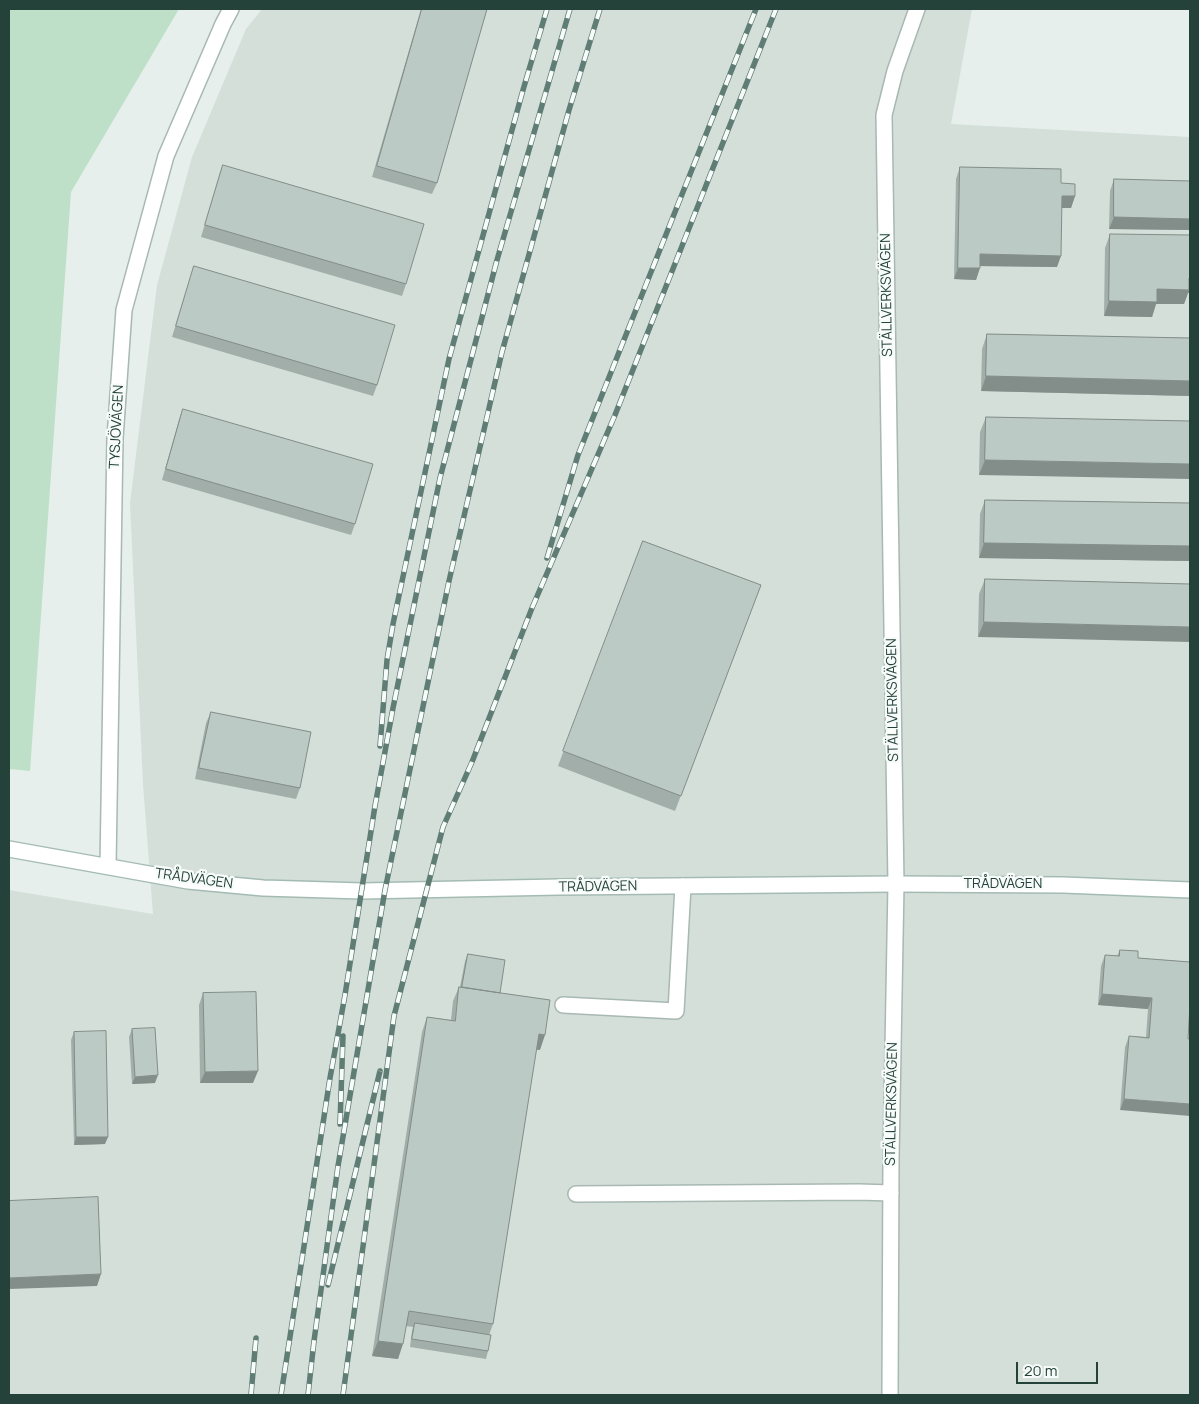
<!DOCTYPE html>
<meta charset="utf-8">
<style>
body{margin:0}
#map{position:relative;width:1199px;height:1404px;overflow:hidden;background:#e6efeb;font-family:Manrope,sans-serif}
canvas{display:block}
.frame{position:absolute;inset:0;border:10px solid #24423a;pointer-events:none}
.scale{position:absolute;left:1016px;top:1362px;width:82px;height:22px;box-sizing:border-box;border:2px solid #24423a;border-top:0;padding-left:6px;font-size:15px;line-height:18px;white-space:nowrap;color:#24423a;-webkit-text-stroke:4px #f7fbf9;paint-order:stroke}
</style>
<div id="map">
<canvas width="1199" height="1404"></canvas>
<div class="frame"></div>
<div class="scale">20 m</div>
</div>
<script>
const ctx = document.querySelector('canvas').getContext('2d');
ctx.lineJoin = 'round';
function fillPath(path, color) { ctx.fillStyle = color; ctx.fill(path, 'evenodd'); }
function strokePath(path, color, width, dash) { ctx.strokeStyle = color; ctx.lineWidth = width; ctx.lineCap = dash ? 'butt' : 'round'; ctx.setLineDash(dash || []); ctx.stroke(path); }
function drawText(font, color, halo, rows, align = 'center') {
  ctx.font = font + ' Manrope,sans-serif'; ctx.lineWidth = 4.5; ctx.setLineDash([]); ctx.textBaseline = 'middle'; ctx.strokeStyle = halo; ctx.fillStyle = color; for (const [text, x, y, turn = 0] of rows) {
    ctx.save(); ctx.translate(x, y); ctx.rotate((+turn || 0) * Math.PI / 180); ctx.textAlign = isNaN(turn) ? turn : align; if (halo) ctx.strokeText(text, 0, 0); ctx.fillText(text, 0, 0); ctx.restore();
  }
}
fillPath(new Path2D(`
 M262,9H972L951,124L1190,137V1395H9V890L153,914L143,784L130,503L157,285L192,157L246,29Z`), '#d4dfda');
fillPath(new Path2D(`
 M9,9H179L71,192L30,771L9,769Z`), '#bfe0c8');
const lane = new Path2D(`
 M563,1005L676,1011L683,886
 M576,1194L859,1192L891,1193`);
const street = new Path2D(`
 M108,866L115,438L124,310L166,156L223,24L231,9
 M890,1395L891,1158L896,884L884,115L895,71L917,9`);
const secondary = new Path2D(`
 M9,849L188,881L263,888L362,891L558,887L896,884L1063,885L1190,890`);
strokePath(lane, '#a8b8b2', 18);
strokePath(street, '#a8b8b2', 18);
strokePath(secondary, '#a4bbb3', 18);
strokePath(lane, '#fff', 15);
strokePath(street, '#fff', 15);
strokePath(secondary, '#fff', 15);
const rail = new Path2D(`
 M547,558L578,455L756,9
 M380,746L387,660L393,624L449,359L523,90L547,9
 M340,1124L343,1036
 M328,1285L380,1071
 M251,1395L256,1338
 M281,1395L330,1078L345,995L375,806L393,708L440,478L497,260L570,9
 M308,1395L314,1341L338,1166L385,890L449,581L502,352L569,110L600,9
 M343,1395L394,1016L443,827L472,762L532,608L615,415L776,9`);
strokePath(rail, '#5f7d75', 5.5);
strokePath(rail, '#f7fbf9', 4, [11]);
fillPath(new Path2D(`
 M421,9H487L437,183L432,194L372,177Z
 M223,165L406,284L402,296L201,237L219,177Z
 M960,167L1061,183L1075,196L1071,208H1061L1057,267L980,266L976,280L954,279L956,179Z
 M1114,179L1190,181V230L1109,229L1110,191Z
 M1110,234L1188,293L1184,304H1156L1152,317L1104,316L1105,248Z
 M194,266L377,385L373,396L172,337Z
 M987,334L1190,338V396L981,391L982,349Z
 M183,409L355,524L351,535L162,480L179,420Z
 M986,417L1190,421L979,475L980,432Z
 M985,500L1190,503V561L979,558L980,514Z
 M643,541L761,585L675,811L558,766Z
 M985,579L1190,584L978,637L979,594Z
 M211,712L300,788L296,799L195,779L206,723Z
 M1120,950L1138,958L1190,962L1120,1110L1125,1047L1129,1036L1146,1037L1148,1009L1098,1005L1101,966L1105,955L1117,956Z
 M468,954L500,993L540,1050L536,1049L493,1324L489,1335L488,1351L486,1359L410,1347L412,1331L413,1327L406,1326L398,1359L372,1356L422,1032L427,1017L451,1020L453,1001L459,987H460L465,961Z
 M203,993L253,1083H200L199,1005Z
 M132,1029L155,1083L132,1084L129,1037Z
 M74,1032L105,1144L74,1145L71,1040Z`), '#a1aea9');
fillPath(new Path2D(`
 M1062,196H1075L1071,208H1057Z
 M1114,217L1190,219V230L1109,229Z
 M980,254L1061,256L1057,267L976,266Z
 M958,268H980L976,280L954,279Z
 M1190,278V293H1188L1184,304H1156L1152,317L1104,316L1109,301L1157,289Z
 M986,376L1190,381V396L981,391Z
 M985,460L1190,464V479L979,475Z
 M984,543L1190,546V561L979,558Z
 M984,622L1190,627V642L978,637Z
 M1102,994L1152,998L1148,1009L1098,1005Z
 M539,1034L545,1035L540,1050L533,1049Z
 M258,1071L253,1083H200L205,1072Z
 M158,1075L155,1083L132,1084L135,1077Z
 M1124,1099L1190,1104V1116L1120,1110Z
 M76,1137H108L105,1144L74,1145Z
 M101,1274L97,1286L9,1289V1278Z
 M378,1341L403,1344L398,1359L372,1356Z`), '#838d89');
const building = new Path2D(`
 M422,9H487L437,183L377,166Z
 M223,165L424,224L406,284L205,225Z
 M960,167L1061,169V183L1075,184V196H1062L1061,256L980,254V268H958Z
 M1114,179L1190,181V219L1114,217Z
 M1110,234L1190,235V278H1189V290L1157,289V302L1109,301Z
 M194,266L395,325L377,385L176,326Z
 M987,334L1190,338V381L986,376Z
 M183,409L373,464L355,524L166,469Z
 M986,417L1190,421V464L985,460Z
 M985,500L1190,503V546L984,543Z
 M643,541L761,585L681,796L563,751Z
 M985,579L1190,584V627L984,622Z
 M211,712L311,732L300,788L199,768Z
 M1120,950L1138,951V958L1190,962V1005L1188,1039H1190V1104L1124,1099L1129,1036L1149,1038L1152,998L1102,994L1105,955L1119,956Z
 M468,954L505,960L500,993L462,987Z
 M459,987L550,1000L545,1035L539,1034L493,1324L409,1311L403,1344L378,1341L427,1017L455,1021Z
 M256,992L258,1071L205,1072L203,993Z
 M155,1028L158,1075L135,1077L132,1029Z
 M106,1031L108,1137H76L74,1032Z
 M98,1197L101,1274L9,1278V1201Z
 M415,1323L491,1335L488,1351L412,1339Z`);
fillPath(building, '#bbcac4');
strokePath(building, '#838d89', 1);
drawText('14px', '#24423a', '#f7fbf9', [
 ["STÄLLVERKSVÄGEN",887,295,-91],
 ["TYSJÖVÄGEN",117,427,-87],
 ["STÄLLVERKSVÄGEN",893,700,-91],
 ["TRÅDVÄGEN",194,879,8],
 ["TRÅDVÄGEN",1003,884],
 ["TRÅDVÄGEN",598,887,-1],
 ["STÄLLVERKSVÄGEN",892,1104,-89]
]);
</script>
